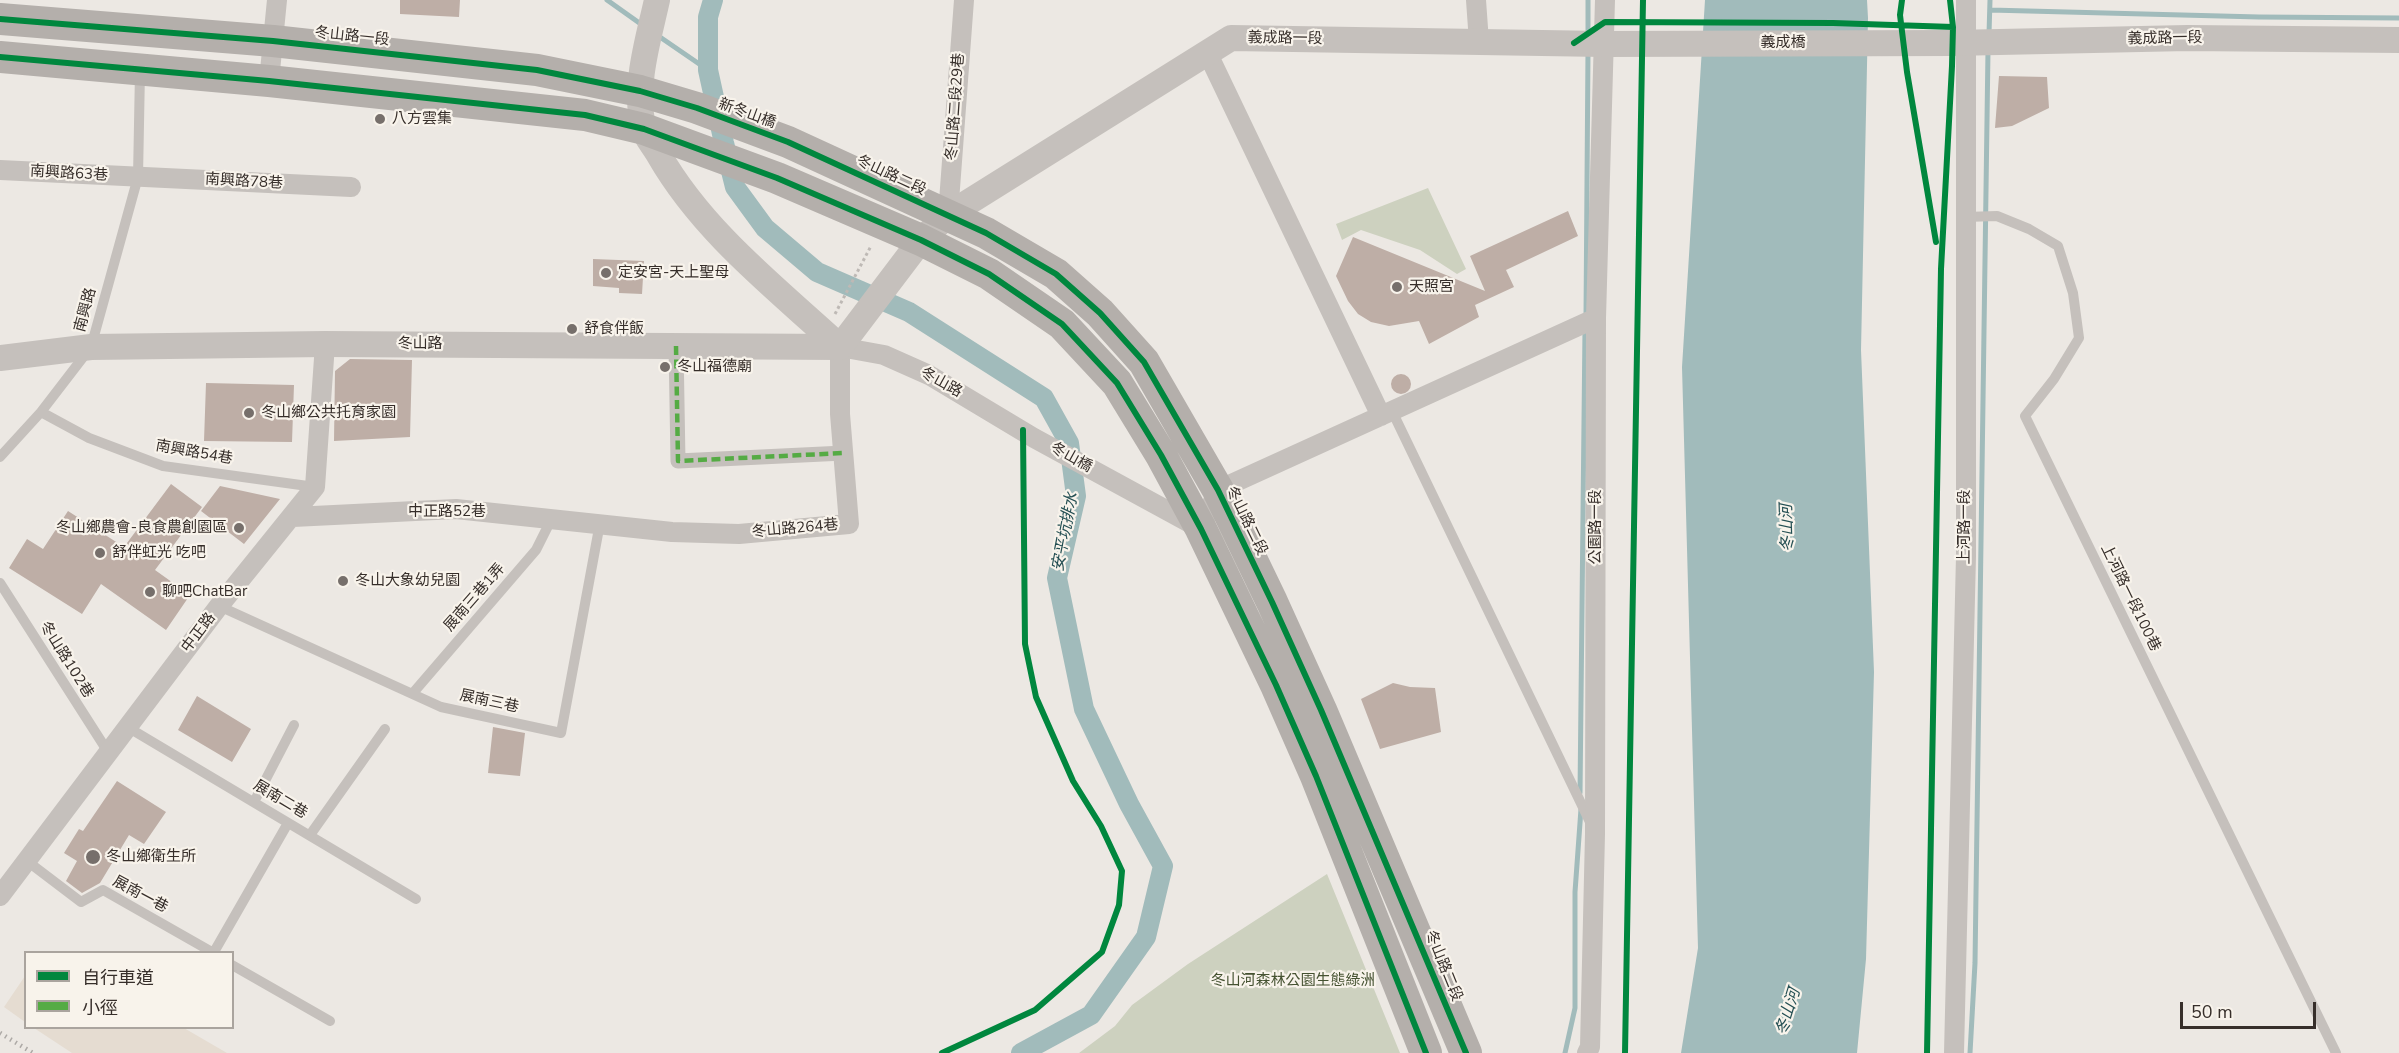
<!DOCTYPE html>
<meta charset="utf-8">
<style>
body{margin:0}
#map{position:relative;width:2399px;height:1053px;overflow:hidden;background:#ece8e3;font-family:"Nunito Sans","Noto Sans TC",sans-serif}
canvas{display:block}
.legend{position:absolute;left:24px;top:951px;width:210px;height:78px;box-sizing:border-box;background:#f8f3eb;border:2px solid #aaa49e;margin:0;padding:8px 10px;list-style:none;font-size:18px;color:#362e2a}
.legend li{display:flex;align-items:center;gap:12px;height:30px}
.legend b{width:30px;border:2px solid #aaa49e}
.scale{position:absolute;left:2180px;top:1002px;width:136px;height:27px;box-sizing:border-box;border:3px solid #362e2a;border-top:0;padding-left:8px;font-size:18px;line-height:21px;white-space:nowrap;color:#362e2a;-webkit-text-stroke:4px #f8f3eb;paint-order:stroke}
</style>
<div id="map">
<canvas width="2399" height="1053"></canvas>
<ul class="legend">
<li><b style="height:8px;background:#00873e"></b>自行車道</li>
<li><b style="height:8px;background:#55ab44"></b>小徑</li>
</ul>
<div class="scale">50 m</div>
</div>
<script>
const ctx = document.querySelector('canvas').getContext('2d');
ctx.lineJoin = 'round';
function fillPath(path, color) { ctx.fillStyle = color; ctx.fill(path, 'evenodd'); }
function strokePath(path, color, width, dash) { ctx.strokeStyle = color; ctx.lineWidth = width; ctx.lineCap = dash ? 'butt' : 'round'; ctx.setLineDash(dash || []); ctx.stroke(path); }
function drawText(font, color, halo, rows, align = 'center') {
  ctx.font = font + ' "Nunito Sans","Noto Sans TC",sans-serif'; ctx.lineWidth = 4.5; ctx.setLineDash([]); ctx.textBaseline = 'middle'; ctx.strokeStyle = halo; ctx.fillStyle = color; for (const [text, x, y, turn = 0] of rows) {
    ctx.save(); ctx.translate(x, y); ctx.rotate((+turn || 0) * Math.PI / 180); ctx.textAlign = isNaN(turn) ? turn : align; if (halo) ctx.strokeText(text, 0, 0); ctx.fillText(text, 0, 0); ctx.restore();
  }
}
fillPath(new Path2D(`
 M1428,188L1466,269L1457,274L1420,250L1361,230L1342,240L1336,224Z
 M1327,874L1400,1053H1079L1115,1026L1132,1005L1188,964Z`), '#cdd1bf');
fillPath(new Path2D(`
 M25,976V1022L4,1007Z
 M34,1028H184L227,1053H72Z`), '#e5dcd1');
fillPath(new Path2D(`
 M1705,0H1867L1868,18L1861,350L1874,672L1866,959L1857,1053H1681L1698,948L1682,367Z`), '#a1bbbb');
strokePath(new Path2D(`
 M607,0L645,27
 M1588,0V37
 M1990,10L2259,17L2399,18
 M1989,34L1990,0
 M657,35L708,70
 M1586,316L1588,50
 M1580,793L1585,329
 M1565,1053L1575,1008V892L1581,809
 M1970,1053L1975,963L1988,50`), '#a1bbbb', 5);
strokePath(new Path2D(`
 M713,0L708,17V70L724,143L735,187L765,228L817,272L909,312L1044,398L1069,443L1076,496L1057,578L1084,709L1129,804L1163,866L1146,937L1091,1015L1021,1053`), '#a1bbbb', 20);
fillPath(new Path2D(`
 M400,0H460L459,17L400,14Z
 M1999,76L2047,77L2049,108L2012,126L1995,128Z
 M1568,211L1578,236L1506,270L1514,287L1475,305L1479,317L1429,344L1419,321L1389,326L1371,322L1358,314L1348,301L1336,276L1353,237L1485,291L1470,256Z
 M593,259L644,261L642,294L619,293V288L593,286Z
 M350,359L412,360L410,437L334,441L335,371Z
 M1391 384a10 10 0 1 1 20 0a10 10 0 1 1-20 0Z
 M206,383L294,385L292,442L204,441Z
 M171,484L202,507L155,570L190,595L166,630L101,584L82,614L9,568L27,539L43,549L68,511L124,547Z
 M220,486L280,499L244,544L201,511Z
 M1393,683L1410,687L1435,688L1441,732L1380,749L1361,699Z
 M197,696L251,729L232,762L178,730Z
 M493,727L525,733L520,776L488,773Z
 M117,781L166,812L144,844L129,835L100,883L82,893L66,881L77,861L64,853L79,829L83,831Z`), '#beaea6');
strokePath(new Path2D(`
 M835,314L871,246`), '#beb9b5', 3, [3, 3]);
strokePath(new Path2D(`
 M1965,217L1997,216L2029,229L2058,246L2073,293L2079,338L2054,379L2025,416L2336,1053
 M1392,411L1591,824
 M41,412L89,438L163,466L315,487
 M0,457L41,412L91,347L138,177L140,71
 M0,583L108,752
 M219,606L441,707L561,733L600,523
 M413,693L536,550L552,518
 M129,728L416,899
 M254,802L294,725
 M310,835L385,729
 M27,861L81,902L103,890L212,952
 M214,952L288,823
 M232,965L330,1021`), '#c5c0bc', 10);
strokePath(new Path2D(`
 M676,346L678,461L844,453`), '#c5c0bc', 15);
strokePath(new Path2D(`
 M1476,0L1479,42
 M1208,54L1381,416
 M269,81L277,0
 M0,170L351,187
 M948,215L964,0
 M293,517L456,509L672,532L739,534L849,524L840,414V347L884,355L929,375L1034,438L1201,529L1218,490L1596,318
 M0,896L219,606L315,487L325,344
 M1587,1053L1590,1047L1595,834L1596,318L1605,0
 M1954,1053L1966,556V0`), '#c5c0bc', 20);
strokePath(new Path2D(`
 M657,0C648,41 634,84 643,127C645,136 654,146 659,155C703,232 776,288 840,347
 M840,347L921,240L948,215L1231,38L1604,44L1952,43L2188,38L2399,40
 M0,358L91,347L325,344L840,347`), '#c5c0bc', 26);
strokePath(new Path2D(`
 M0,19L273,41L537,70L640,91L697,108L788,142L986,233L1056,274L1100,313L1144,362L1218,490L1272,602L1321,710L1466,1053
 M0,57L269,81L585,115L644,129L777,178L921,240L989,274L1062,324L1117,383L1161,455L1201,529L1276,685L1316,776L1426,1053`), '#b4afab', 32);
strokePath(new Path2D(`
 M0,1033L33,1053`), '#ada9a6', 4.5, [1.5, 4.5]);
strokePath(new Path2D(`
 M676,346L678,461L844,453`), '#55ab44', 4.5, [9, 4.5]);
strokePath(new Path2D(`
 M1902,0L1900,15L1907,72L1936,242
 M0,19L273,41L537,70L640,91L697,108L788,142L986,233L1056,274L1100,313L1144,362L1218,490L1272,602L1321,710L1466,1053
 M1574,43L1605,22L1833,23L1953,27
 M0,57L269,81L585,115L644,129L777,178L921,240L989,274L1062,324L1117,383L1161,455L1201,529L1276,685L1316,776L1426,1053
 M942,1053L1035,1010L1102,952L1119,905L1122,871L1101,826L1073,781L1036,697L1025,644L1023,430
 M1625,1053L1643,0
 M1927,1053L1941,269L1952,66L1953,27L1950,0`), '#00873e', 6);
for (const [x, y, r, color] of [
 [380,119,6,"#766f6b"],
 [606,273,6,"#766f6b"],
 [1397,287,6,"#766f6b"],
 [572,329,6,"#766f6b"],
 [665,367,6,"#766f6b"],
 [249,413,6,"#766f6b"],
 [239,528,6,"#766f6b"],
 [100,553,6,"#766f6b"],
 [343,581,6,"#766f6b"],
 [150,592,6,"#766f6b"],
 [93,857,8,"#766f6b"]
]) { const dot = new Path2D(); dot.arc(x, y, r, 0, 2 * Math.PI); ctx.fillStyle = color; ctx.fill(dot); strokePath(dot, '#f8f3eb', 2); }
drawText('15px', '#362e2a', '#f8f3eb', [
 ["冬山路一段",352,37,6],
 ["義成路一段",1285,39,1],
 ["義成路一段",2165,39,-1],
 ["義成橋",1783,43],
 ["冬山路二段29巷",956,107,-86],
 ["新冬山橋",747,114,20],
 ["南興路63巷",69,174,3],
 ["冬山路二段",891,176,25],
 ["南興路78巷",244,182,3],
 ["南興路",86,310,-75],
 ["冬山路",420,344],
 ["冬山路",941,383,29],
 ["南興路54巷",194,453,10],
 ["冬山橋",1071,458,29],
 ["中正路52巷",447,512],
 ["冬山路二段",1246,521,64],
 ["公園路一段",1596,527,-90],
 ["上河路一段",1965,527,-90],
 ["冬山路264巷",795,529,-5],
 ["展南三巷1弄",475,598,-49],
 ["上河路一段100巷",2130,598,64],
 ["中正路",199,633,-53],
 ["冬山路102巷",66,660,58],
 ["展南三巷",489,702,12],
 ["展南二巷",280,800,31],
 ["展南一巷",140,895,28],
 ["冬山路二段",1443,966,68]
]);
drawText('15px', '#362e2a', '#f8f3eb', [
 ["八方雲集",392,119],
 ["定安宮-天上聖母",618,273],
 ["天照宮",1409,287],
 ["舒食伴飯",584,329],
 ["冬山福德廟",677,367],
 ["冬山鄉公共托育家園",261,413],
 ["冬山鄉農會-良食農創園區",227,528,"right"],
 ["舒伴虹光 吃吧",112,553],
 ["冬山大象幼兒園",355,581],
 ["聊吧ChatBar",162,592],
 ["冬山鄉衛生所",106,857]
], 'left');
drawText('15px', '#455231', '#f8f3eb', [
 ["冬山河森林公園生態綠洲",1293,981]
]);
drawText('italic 16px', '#244f53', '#f8f3eb', [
 ["冬山河",1788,528,-92],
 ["安平坑排水",1066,532,-79],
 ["冬山河",1789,1012,-73]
]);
</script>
